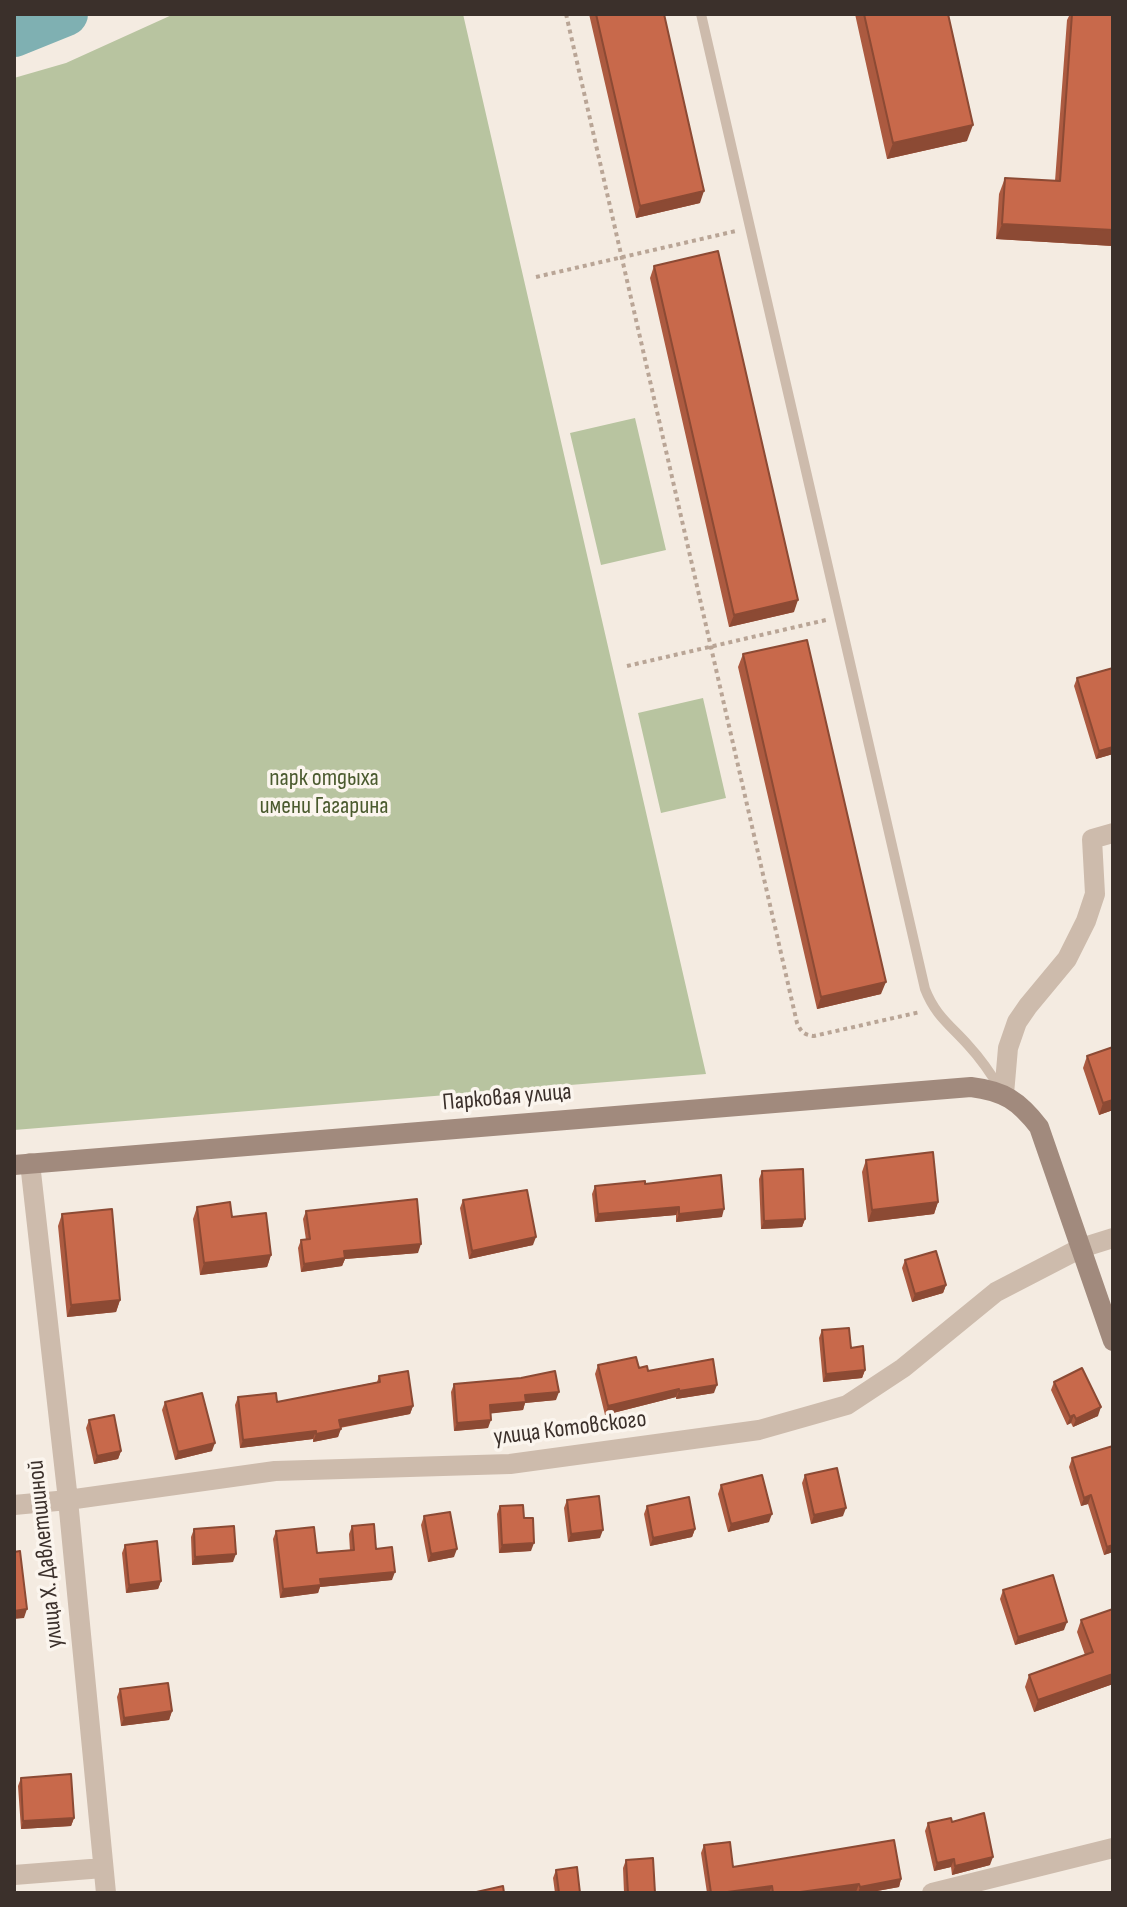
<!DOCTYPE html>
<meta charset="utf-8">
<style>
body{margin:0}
#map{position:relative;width:1127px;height:1907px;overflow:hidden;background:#f4ebe1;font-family:"Sofia Sans Condensed",sans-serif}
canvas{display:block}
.frame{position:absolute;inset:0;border:16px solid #3b302b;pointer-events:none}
</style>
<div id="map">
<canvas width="1127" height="1907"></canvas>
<div class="frame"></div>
</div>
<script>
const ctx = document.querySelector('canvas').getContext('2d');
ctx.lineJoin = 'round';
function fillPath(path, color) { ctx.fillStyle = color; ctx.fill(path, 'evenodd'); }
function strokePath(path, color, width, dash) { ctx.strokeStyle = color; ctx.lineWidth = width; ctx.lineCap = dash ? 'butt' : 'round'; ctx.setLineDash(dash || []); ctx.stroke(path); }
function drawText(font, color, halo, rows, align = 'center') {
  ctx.font = font + ' "Sofia Sans Condensed",sans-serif'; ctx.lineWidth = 7; ctx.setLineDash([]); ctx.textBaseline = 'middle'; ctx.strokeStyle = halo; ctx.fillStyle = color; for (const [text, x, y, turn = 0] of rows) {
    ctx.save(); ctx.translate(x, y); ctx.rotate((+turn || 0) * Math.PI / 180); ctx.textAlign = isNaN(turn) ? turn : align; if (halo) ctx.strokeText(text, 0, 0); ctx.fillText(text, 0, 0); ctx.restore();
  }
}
fillPath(new Path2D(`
 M174,14H463L706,1074L14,1130V78L66,63Z
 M635,418L666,550L601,565L570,433Z
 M703,698L726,798L661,813L638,713Z`), '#b8c4a0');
strokePath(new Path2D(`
 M14,35L66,14`), '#7fb0b2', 44);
strokePath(new Path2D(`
 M566,14L797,1023C801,1032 804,1035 814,1036L920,1012
 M536,277L736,231
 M627,666L826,620`), '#b9a596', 4, [4, 4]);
strokePath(new Path2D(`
 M701,14L925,989C935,1015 950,1025 968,1045C981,1059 992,1075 1002,1092`), '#cdbbac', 10);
strokePath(new Path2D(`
 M1004,1094L1008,1048L1017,1022L1028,1006L1067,959L1086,921L1095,894L1092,839L1113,833
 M30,1163L68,1500L106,1893
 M14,1505L68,1500L275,1471L510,1464L759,1430L847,1405L903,1368L996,1292L1081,1248L1113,1238
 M14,1875L103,1868
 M932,1893L1113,1848`), '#cdbbac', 20);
strokePath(new Path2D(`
 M14,1165L971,1087C1004,1091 1019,1101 1039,1127L1113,1341`), '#a18a7d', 20);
fillPath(new Path2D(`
 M589,14H664L700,203L636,218Z
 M855,14H948L967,141L887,159Z
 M1070,14H1113V246L996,239L999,194L1005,178L1055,181L1067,20Z
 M654,266L794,612L729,627L650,278Z
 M743,654L881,994L817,1009L738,667Z
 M1077,678L1113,754L1096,759L1074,686Z
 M1113,1043V1110L1099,1115L1083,1068L1087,1056L1111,1048Z
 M866,1160L938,1202L934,1214L868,1222L862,1172Z
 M762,1171L805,1219L802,1227L761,1229L759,1179Z
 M645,1184L722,1217L676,1222V1215L595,1222L592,1194L595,1186Z
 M463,1200L533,1245L469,1259L460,1208Z
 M197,1207L232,1217L271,1255L267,1267L200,1275L193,1219Z
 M306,1211L418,1253L345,1259L342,1266L301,1272L298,1248L301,1240H306L303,1219Z
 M62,1214L120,1300L116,1312L67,1317L58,1226Z
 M905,1260L946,1285L943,1293L912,1302L902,1268Z
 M822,1330L851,1348L865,1370L862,1378L823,1382L819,1338Z
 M598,1365L639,1368L714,1393L676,1399V1397L605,1415L595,1374Z
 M379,1376L413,1406L410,1414L340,1428L338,1437L313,1442V1439L240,1448L235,1405L238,1397L277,1402L377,1382Z
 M1054,1382L1098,1416L1073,1427L1071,1423L1067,1425L1051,1390Z
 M454,1384L556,1400L525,1403L523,1410L490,1413L488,1428L454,1431L451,1392Z
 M165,1402L212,1451L175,1460L162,1410Z
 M89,1420L121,1451L118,1459L94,1464L86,1428Z
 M1113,1446V1552L1104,1555L1088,1504L1081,1506L1069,1467L1072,1458Z
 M805,1475L843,1516L811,1524L802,1483Z
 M721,1485L769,1522L728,1532L718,1494Z
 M567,1500L600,1538L568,1542L564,1508Z
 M500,1506L524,1518L531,1551L499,1553L497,1514Z
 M647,1506L695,1529L692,1537L650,1546L644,1514Z
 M424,1516L454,1557L428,1562L421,1525Z
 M352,1526L376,1549L392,1580L320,1587L318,1593L280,1598L273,1539L276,1531L317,1553L350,1551L349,1534Z
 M194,1529L233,1562L192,1565L191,1537Z
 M125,1545L161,1581L158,1589L126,1593L122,1553Z
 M1003,1590L1064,1630L1015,1645L1000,1599Z
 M1113,1609V1684L1034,1712L1025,1687L1029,1675L1085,1655L1077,1632L1081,1620Z
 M120,1689L172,1711L169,1720L121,1726L117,1697Z
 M21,1778L74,1818L71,1826L21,1829L18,1786Z
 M952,1822L990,1865L952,1875L951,1867L934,1871L925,1831L928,1823Z
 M704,1845L733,1867L901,1879L899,1887L866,1893H857L856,1892L848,1893H707L701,1853Z
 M626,1860L655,1893H624L623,1868Z
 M556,1870L580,1893H555L553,1878Z`), '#ac5a40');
fillPath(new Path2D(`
 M973,125L967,141L887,159L893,143Z
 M704,191L700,203L636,218L640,206Z
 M1002,224L1113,230V246L996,239Z
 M798,600L794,612L729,627L734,615Z
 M1113,747V754L1096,759L1099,751Z
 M886,982L881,994L817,1009L821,997Z
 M1113,1100V1110L1099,1115L1103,1103Z
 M938,1202L934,1214L868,1222L872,1210Z
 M679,1207L676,1215L595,1222L598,1214Z
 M724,1209L722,1217L676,1222L679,1214Z
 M805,1219L802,1227L761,1229L764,1221Z
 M536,1237L533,1245L469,1259L472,1251Z
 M421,1244L418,1253L345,1259L342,1266L301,1272L304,1264L344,1251Z
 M271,1255L267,1267L200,1275L204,1263Z
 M946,1285L943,1293L912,1302L915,1294Z
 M120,1300L116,1312L67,1317L71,1305Z
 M865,1370L862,1378L823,1382L826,1374Z
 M717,1385L714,1393L676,1399L679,1391Z
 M679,1389L676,1397L605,1415L608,1406Z
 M559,1392L556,1400L525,1403L523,1410L487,1414L490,1405L525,1395Z
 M413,1406L410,1414L336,1428L339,1420Z
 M1101,1407L1098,1416L1073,1427L1076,1419Z
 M1074,1415L1071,1423L1067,1425L1070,1417Z
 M491,1420L488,1428L454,1431L457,1423Z
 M341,1429L338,1437L313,1442L316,1434Z
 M316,1431L313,1439L240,1448L243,1440Z
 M215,1443L212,1451L175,1460L178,1452Z
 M121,1451L118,1459L94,1464L97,1456Z
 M1091,1495L1088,1504L1081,1506L1084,1498Z
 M846,1508L843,1516L811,1524L814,1515Z
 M772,1514L769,1522L728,1532L731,1524Z
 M695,1529L692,1537L650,1546L653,1538Z
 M603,1530L600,1538L568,1542L571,1534Z
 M534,1543L531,1551L499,1553L502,1545Z
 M1113,1545V1552L1104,1555L1107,1547Z
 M457,1549L454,1557L428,1562L431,1554Z
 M236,1554L233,1562L192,1565L195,1557Z
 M395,1572L392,1580L320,1587L318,1593L280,1598L283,1589L320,1579Z
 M161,1581L158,1589L126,1593L129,1585Z
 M27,1609L24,1618L14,1619V1611Z
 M1067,1622L1064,1630L1015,1645L1018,1637Z
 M1113,1674V1684L1034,1712L1038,1700Z
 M172,1711L169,1720L121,1726L124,1718Z
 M74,1818L71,1826L21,1829L23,1821Z
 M993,1857L990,1865L952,1875L955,1866Z
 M954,1859L951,1867L934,1871L937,1863Z
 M901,1879L899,1887L866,1893H858L860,1887Z
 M859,1884L856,1892L848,1893H793Z
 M772,1886L769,1893H720Z`), '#8c4a34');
const building = new Path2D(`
 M596,14H664L704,191L640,206Z
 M864,14H948L973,125L893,143Z
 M1072,14H1113V230L1002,224L1005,178L1060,181Z
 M718,251L798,600L734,615L654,266Z
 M807,640L886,982L821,997L743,654Z
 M1113,668V747L1099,751L1077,678Z
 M1113,1047V1100L1103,1103L1087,1056Z
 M933,1152L938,1202L872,1210L866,1160Z
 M803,1169L805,1219L764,1221L762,1171Z
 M721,1175L724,1209L679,1214V1207L598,1214L595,1186L645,1181V1184Z
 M527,1190L536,1237L472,1251L463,1200Z
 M417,1199L421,1244L344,1251L345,1258L304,1264L301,1240L310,1239L306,1211Z
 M230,1202L232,1217L266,1213L271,1255L204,1263L197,1207Z
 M112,1209L120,1300L71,1305L62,1214Z
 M936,1251L946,1285L915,1294L905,1260Z
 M849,1328L851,1348L863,1346L865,1370L826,1374L822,1330Z
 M636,1357L639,1368L647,1366L648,1371L713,1359L717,1385L679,1391V1389L608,1406L598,1365Z
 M1082,1368L1101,1407L1076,1419L1074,1415L1070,1417L1054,1382Z
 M408,1371L413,1406L339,1420L341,1429L316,1434V1431L243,1440L238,1397L276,1393L277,1402L380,1382L379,1376Z
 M555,1371L559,1392L525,1395L526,1402L490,1405L491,1420L457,1423L454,1384L521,1378Z
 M202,1393L215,1443L178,1452L165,1402Z
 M114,1415L121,1451L97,1456L89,1420Z
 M1113,1446V1545L1107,1547L1091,1495L1084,1498L1072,1458Z
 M837,1468L846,1508L814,1515L805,1475Z
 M762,1475L772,1514L731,1524L721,1485Z
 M599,1496L603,1530L571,1534L567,1500Z
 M689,1497L695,1529L653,1538L647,1506Z
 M523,1505L524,1518H533L534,1543L502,1545L500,1506Z
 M450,1512L457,1549L431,1554L424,1516Z
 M374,1524L376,1549L392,1547L395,1572L320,1579L321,1585L283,1589L276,1531L314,1527L317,1553L354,1550L352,1526Z
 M234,1526L236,1554L195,1557L194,1529Z
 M157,1541L161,1581L129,1585L125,1545Z
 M20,1551L27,1609L14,1611V1552Z
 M1053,1575L1067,1622L1018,1637L1003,1590Z
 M1113,1609V1674L1038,1700L1029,1675L1093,1652L1081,1620Z
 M168,1683L172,1711L124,1718L120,1689Z
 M71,1774L74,1818L23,1821L21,1778Z
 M984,1813L993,1857L955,1866L954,1859L937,1863L928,1823L951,1818L952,1822Z
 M894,1840L901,1879L860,1887L859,1884L793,1893H773L772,1886L720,1893H711L704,1845L730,1842L733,1867Z
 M653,1858L655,1893H628L626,1860Z
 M577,1867L580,1893H559L556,1870Z
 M503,1886L504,1893H472Z`);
fillPath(building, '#c8694b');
strokePath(building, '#8c4a34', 2);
drawText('24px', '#4a5a2e', '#fbf5ee', [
 ["парк отдыха",324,779],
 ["имени Гагарина",324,807]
]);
drawText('24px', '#3b302b', '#fbf5ee', [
 ["Парковая улица",507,1098,-5],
 ["улица Котовского",570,1429,-7],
 ["улица Х. Давлетшиной",46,1554,-96]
]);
</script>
